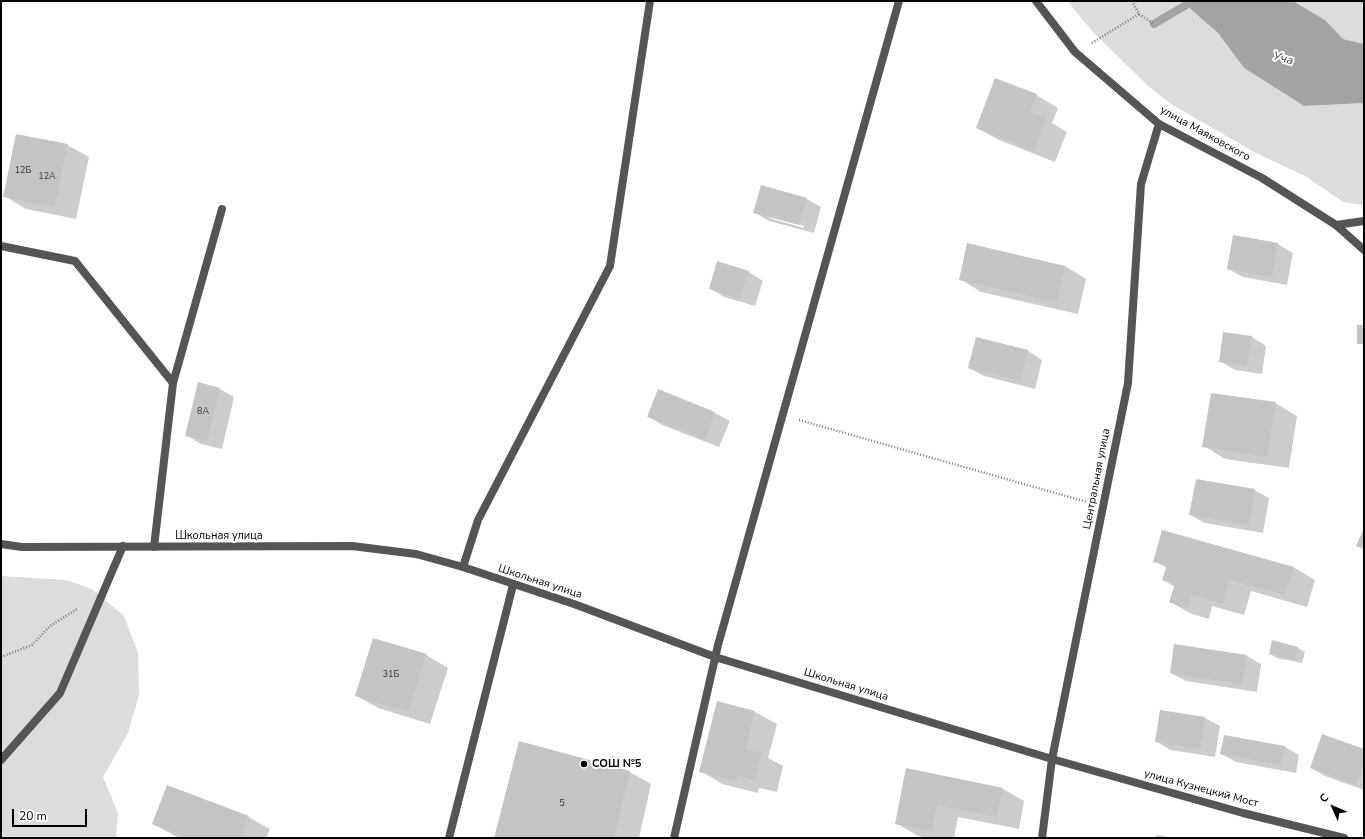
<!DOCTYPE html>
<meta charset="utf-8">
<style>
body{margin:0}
#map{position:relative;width:1365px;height:839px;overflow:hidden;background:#fff;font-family:"Nunito Sans",sans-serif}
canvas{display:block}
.frame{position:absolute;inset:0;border:2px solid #000;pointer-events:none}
.north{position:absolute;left:1313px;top:787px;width:40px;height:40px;-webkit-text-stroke:3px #fff;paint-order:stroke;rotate:315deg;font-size:11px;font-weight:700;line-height:16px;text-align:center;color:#000}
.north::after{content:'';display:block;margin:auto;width:14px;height:18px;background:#000;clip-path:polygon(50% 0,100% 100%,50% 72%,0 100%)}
.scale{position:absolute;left:12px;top:809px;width:75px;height:18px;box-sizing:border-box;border:2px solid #000;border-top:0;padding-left:5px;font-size:12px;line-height:14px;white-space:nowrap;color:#000;-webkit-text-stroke:3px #fff;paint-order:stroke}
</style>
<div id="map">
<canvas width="1365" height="839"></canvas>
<div class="frame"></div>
<div class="north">С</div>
<div class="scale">20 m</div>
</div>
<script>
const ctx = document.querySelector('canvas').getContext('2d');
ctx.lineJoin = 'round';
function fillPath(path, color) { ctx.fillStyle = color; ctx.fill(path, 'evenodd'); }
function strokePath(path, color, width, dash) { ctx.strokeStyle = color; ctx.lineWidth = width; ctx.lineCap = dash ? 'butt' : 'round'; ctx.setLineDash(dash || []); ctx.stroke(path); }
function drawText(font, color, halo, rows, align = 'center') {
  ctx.font = font + ' "Nunito Sans",sans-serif'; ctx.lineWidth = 4; ctx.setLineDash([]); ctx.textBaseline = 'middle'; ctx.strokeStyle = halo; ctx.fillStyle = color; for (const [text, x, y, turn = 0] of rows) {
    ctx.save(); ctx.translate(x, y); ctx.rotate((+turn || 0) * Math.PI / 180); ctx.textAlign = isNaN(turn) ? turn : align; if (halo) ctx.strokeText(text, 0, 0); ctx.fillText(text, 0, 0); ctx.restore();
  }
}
fillPath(new Path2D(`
 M1067,1H1185L1186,5L1218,33L1244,68L1304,106L1364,103V205L1343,202L1307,177L1254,152L1171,104L1148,86L1094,33Z
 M1293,1H1364V44L1343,39L1325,20Z
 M1,576L66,580L92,589L124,616L138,653L139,695L128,733L103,777L118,813L116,838H1Z`), '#dcdcdc');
fillPath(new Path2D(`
 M1185,1H1293L1325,20L1343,39L1364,44V103L1304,106L1244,68L1218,33L1186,5Z`), '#a3a3a3');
fillPath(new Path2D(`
 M1036,95L1058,108L1052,123L1067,132L1055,162L999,140L977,128Z
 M67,145L89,157L76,219L26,209L4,196Z
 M807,199L821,207L814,233L769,221L754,212ZM769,216L804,226V228L769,218Z
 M1234,236L1278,244L1293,253L1287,285L1243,277L1228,269Z
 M718,262L749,272L763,281L755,306L724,297L710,288Z
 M1065,266L1086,279L1078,314L981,292L960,279Z
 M1252,337L1266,346L1262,374L1235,370L1220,361Z
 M976,338L1028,351L1042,360L1035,389L984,376L969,368Z
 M220,389L234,397L222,449L201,444L186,435Z
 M658,390L715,413L730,421L719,447L662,425L648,416Z
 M1275,403L1297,416L1289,468L1225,459L1204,446Z
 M1254,490L1269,498L1263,533L1205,523L1190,515Z
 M1154,561L1293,567L1315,580L1307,607L1251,591L1244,615L1212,606L1209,619L1192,614L1170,602L1175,587L1163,580L1167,568Z
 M1298,648L1305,652L1302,663L1277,658L1270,654Z
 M426,655L448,668L430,724L378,708L357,696Z
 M1247,656L1261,664L1257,692L1186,681L1171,673Z
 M718,703L755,712L777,724L768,758L783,766L777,792L759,788L758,793L722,784L701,771Z
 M1160,711L1205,718L1220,726L1215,757L1170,750L1156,741Z
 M519,742L630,772L651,784L639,838H495Z
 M1285,747L1299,755L1296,773L1236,762L1221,754Z
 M1364,750V790L1325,776L1311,768Z
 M907,770L1003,789L1024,801L1019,829L958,817L954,838H929L918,836L896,823Z
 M248,817L270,829L266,838H179L153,824Z`), '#0003');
strokePath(new Path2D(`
 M1154,24L1186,5`), '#a3a3a3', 8);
fillPath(new Path2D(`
 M995,78L1037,94L1030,112L1046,118L1034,151L976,128Z
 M16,134L68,144L55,207L3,197Z
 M761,185L807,198L799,225L753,213Z
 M1233,235L1278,243L1272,277L1227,269Z
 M967,243L1065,266L1057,302L959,280Z
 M717,261L749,271L740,299L709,289Z
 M1357,325H1364V344H1357Z
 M1223,332L1252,336L1247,366L1219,362Z
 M976,337L1028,350L1020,381L968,368Z
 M198,382L220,388L207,441L185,436Z
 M658,389L715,412L705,439L647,417Z
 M1211,393L1276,402L1267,457L1202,447Z
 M1196,479L1255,489L1249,525L1189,515Z
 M1364,528V549L1356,546Z
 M1162,530L1294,567L1285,595L1229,580L1223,604L1191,595L1187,608L1169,602L1175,584L1162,580L1167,565L1153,562Z
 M373,638L427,654L408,712L355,696Z
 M1272,640L1298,647L1295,660L1269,654Z
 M1174,644L1247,655L1242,684L1170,673Z
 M717,701L755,711L746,749L762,753L755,780L737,776L736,781L699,772Z
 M1160,710L1205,717L1200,749L1155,742Z
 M1322,734L1364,749V762L1356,785L1310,768Z
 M1224,735L1285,746L1281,765L1220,754Z
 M519,741L630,771L614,838H494Z
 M906,768L1003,788L997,817L937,805L932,831L895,824Z
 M167,785L249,816L240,838H188L152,824Z
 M1157,835L1168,837V838H1156Z`), '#c4c4c4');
strokePath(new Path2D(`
 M1132,1L1139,14L1154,24
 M1092,43L1139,14
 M799,420L1087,502
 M1,657L32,645L50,626L77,609`), '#777', 2.5, [1, 2]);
strokePath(new Path2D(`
 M1,246L75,261L173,383
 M154,547L173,383L222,209
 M463,567L478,520L610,266L650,1
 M1,760L60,693L123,546
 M449,838L513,585
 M674,838L718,645L899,1`), '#555', 8);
strokePath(new Path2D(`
 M1336,225L1364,221
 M1042,838L1052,759L1128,383L1141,184L1159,124`), '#555', 8);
strokePath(new Path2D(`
 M1036,1L1075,52L1159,124L1262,178L1336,225L1364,250
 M1,544L22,547L352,546L416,554L463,567L574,604L715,657L1052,759L1243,813L1344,838`), '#555', 8);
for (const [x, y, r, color] of [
 [584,764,4,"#000"]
]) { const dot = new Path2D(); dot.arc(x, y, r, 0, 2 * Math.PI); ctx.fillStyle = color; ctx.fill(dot); strokePath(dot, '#fff', 1.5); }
drawText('9px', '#313131', null, [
 ["12Б",23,171],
 ["12А",47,177],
 ["8А",203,412],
 ["31Б",391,675],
 ["5",562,804]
]);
drawText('11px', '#000', '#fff', [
 ["улица Маяковского",1205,134,29],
 ["Центральная улица",1097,479,-79],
 ["Школьная улица",219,536],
 ["Школьная улица",540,582,18],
 ["Школьная улица",846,685,17],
 ["улица Кузнецкий Мост",1201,789,15]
]);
drawText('bold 11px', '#000', '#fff', [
 ["СОШ №5",592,764]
], 'left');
drawText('italic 12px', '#444', '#fff', [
 ["Уча",1283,59,16]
]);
</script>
